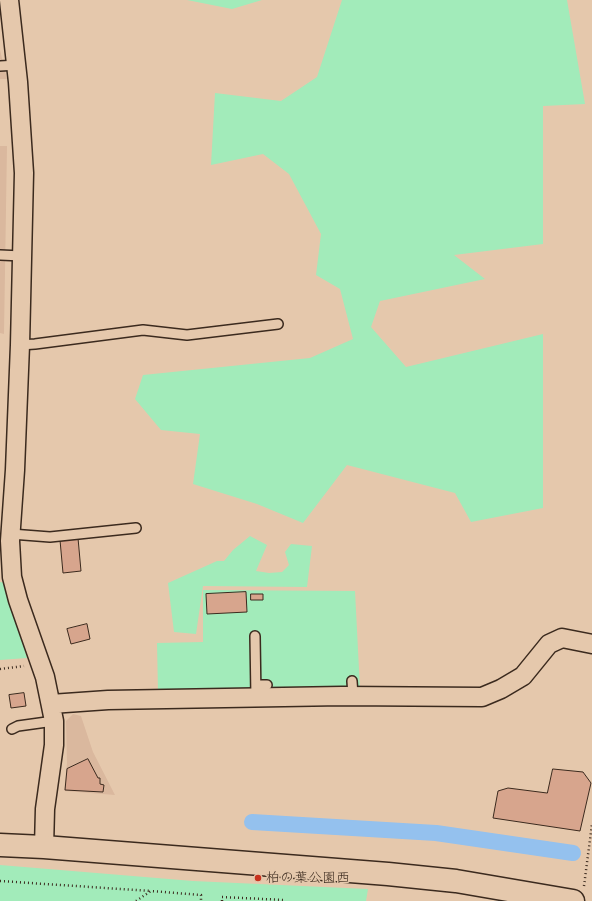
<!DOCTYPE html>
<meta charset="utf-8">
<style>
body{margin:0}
canvas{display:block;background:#e5c8ac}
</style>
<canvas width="592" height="901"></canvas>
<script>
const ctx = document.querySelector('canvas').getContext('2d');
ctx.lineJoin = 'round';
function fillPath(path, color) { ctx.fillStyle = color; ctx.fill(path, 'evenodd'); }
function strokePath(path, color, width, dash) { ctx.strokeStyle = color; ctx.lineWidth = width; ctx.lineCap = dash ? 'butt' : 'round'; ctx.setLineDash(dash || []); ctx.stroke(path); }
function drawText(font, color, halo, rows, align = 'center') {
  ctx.font = font + ' "Shantell Sans","Klee One",sans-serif'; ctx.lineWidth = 3; ctx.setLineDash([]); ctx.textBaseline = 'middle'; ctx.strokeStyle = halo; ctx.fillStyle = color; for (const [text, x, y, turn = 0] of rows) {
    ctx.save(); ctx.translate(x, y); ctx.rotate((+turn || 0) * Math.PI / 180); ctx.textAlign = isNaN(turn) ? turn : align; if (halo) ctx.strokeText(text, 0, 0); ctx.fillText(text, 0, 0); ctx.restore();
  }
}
fillPath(new Path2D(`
 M0,50L7,79H0Z
 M0,146H7L4,334L0,333Z
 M73,714L81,716L93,752L115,795L64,791L67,763L66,721Z`), '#dab89e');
fillPath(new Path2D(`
 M187,0H262L232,9Z
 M342,0H567L585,104L543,106V244L454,255L485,279L380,301L371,327L406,367L543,334V508L471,522L455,493L347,465L303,523L257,504L193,484L200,434L161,430L135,399L143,375L310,358L353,339L340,289L316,275L321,234L289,174L263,154L211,165L215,93L281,101L317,77Z
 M250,536L267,545L256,571L269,573L282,572L289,565L285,552L291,544L312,546L307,587L203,586L196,634L174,632L168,583L217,561H224L233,550Z
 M0,582L6,583L27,658L0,660Z
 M203,590L355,591L360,689L158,692L157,643L203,642Z
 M0,865L193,881L368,889L366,901H0Z`), '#a2ebba');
strokePath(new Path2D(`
 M252,822L436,833L573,853`), '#94c1ee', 16);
const building = new Path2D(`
 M78,538L81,571L63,573L60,540Z
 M246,592L247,612L207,614L206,594Z
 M251,594H263V600H251Z
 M87,624L90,639L71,644L67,629Z
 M24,693L26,706L11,708L9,695Z
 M88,759L98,778H100V784L104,785L103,792L65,790L67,769Z
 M553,769L583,772L591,783L580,831L493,818L498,791L508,788L547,793Z`);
fillPath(building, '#d7a58d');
strokePath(building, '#3b2a1e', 1);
const lane = new Path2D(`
 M0,66L17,65
 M0,255L22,256
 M20,345L35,344L143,330L187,335L278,324
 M11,534L50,537L136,528
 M255,636L256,698
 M352,681L353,696
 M256,685H267
 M12,729L18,726L54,721`);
const street = new Path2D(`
 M9,0L18,82L24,173L20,345L15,470L10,541L12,577L18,600L45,677L54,721V745L45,809L44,847
 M51,704L108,700L342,696L482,697L501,689L523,676L549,644L562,638L592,644`);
const secondary = new Path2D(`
 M0,845L44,847L388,874L456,881L573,901`);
strokePath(lane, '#3b2a1e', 12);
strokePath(street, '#3b2a1e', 21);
strokePath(secondary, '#3b2a1e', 25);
strokePath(new Path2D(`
 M0,669L24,666
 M0,881L151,891
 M584,886L592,824
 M136,901L151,891L201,895V901
 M222,901V897L284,900V901`), '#3b2a1e', 2.5, [1, 3]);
strokePath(lane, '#e5c8ac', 9);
strokePath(street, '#e5c8ac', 18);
strokePath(secondary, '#e5c8ac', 22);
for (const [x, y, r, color] of [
 [258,878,4,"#c8321e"]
]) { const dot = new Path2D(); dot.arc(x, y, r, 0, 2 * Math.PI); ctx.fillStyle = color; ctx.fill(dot); strokePath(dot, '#e5c8ac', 1.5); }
drawText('14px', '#3b2a1e', '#e5c8ac', [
 ["柏の葉公園西",266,878]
], 'left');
</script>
